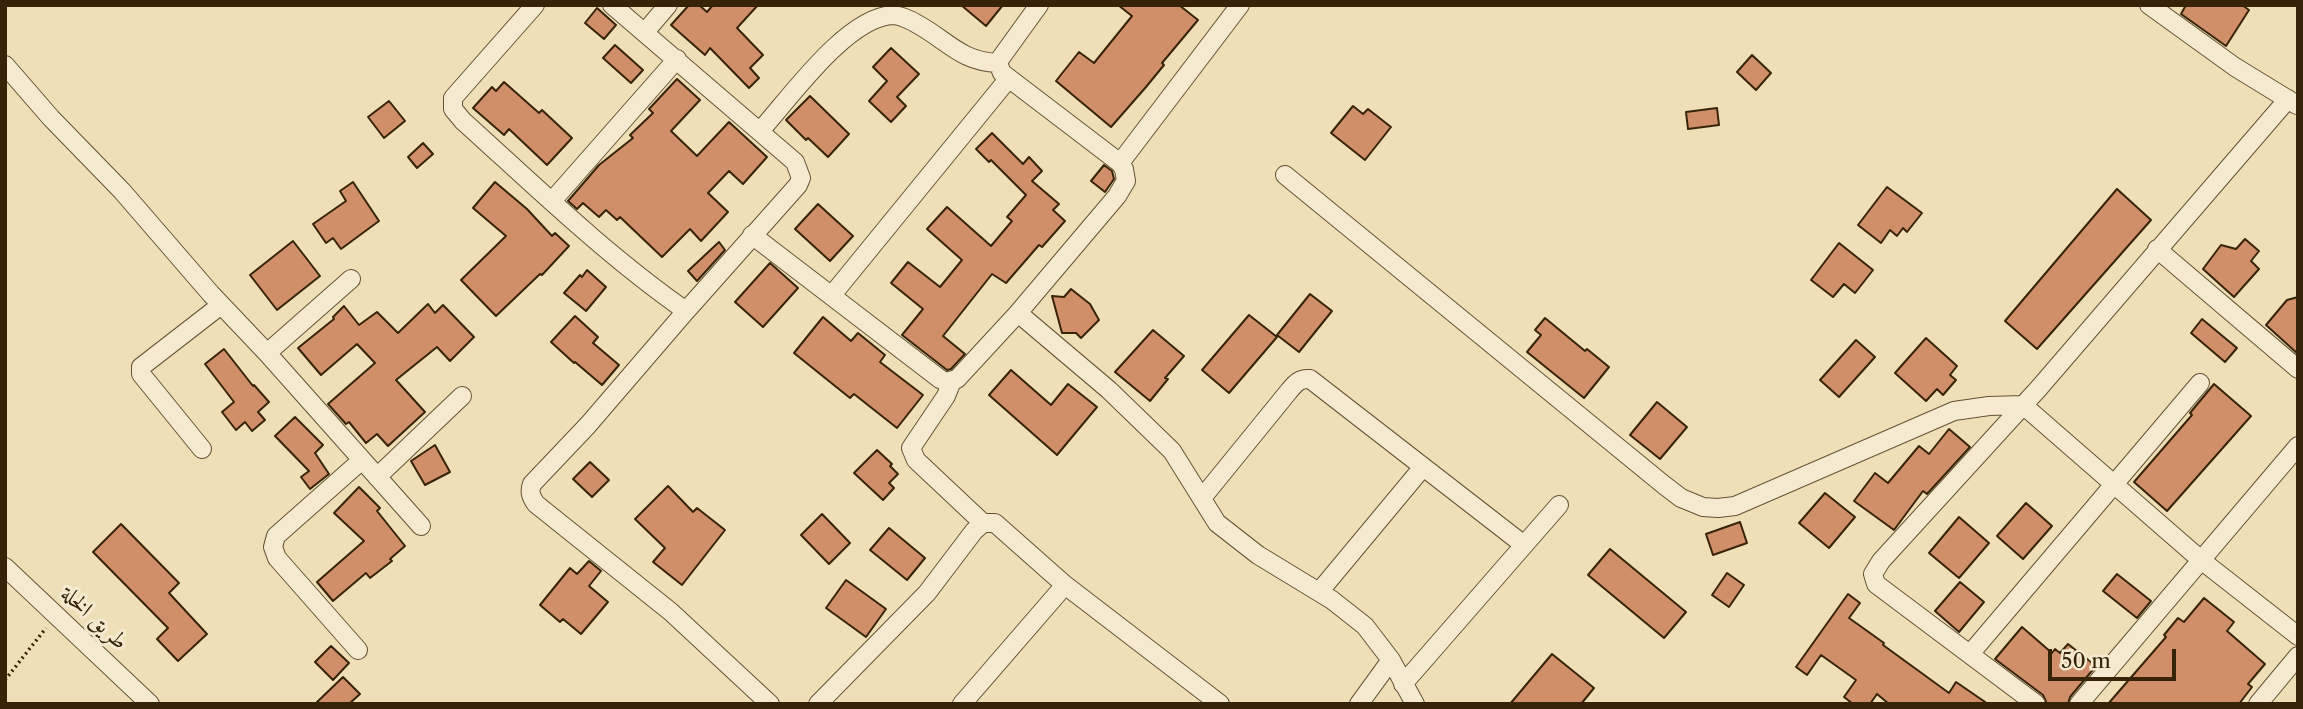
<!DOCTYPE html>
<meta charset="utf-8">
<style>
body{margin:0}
#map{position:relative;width:2303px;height:709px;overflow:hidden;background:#efdfb7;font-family:"Libre Caslon Text",serif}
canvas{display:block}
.frame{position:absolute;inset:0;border:7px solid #372408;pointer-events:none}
.scale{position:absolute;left:2048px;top:649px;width:128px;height:32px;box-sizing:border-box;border:4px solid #372408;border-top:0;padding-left:9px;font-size:21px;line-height:24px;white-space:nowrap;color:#372408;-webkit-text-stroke:5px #f5ead0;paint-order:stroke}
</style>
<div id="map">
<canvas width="2303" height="709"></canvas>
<div class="frame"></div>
<div class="scale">50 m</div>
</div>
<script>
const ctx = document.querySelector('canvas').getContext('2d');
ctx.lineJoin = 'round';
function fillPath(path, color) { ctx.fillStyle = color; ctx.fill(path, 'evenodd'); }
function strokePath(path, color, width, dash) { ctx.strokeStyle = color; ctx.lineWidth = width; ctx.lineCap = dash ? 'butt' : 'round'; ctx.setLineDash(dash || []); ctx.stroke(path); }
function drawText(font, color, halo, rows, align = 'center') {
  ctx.font = font + ' "Libre Caslon Text",Amiri,serif'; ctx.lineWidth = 6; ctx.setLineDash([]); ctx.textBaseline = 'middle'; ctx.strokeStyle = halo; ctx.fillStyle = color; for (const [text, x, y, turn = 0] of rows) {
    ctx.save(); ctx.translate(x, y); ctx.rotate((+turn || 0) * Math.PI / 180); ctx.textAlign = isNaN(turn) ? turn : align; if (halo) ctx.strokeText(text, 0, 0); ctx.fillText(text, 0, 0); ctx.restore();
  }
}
const building = new Path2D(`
 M689,5H699L707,12L713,5H758L737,28L763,55L750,68L759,78L749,88L710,48L705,55L671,25Z
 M961,5H1003L986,26Z
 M1118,5H1179L1198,20L1162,63L1164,65L1146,87L1111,127L1056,81L1079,52L1094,63L1132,16Z
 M2186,5H2242L2249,10L2226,46L2181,14Z
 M597,8L616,25L604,39L585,23Z
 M615,45L643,70L631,83L603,58Z
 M891,48L919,74L897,97L906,106L891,122L869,101L887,81L873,67Z
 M1752,55L1771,73L1756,90L1737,72Z
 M677,79L700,100L671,131L697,156L729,122L767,157L743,184L729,171L708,193L728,212L701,241L690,229L662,257L620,217L617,220L606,210L599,217L583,203L577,209L568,201L599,165L633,138L630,135L653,113L649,109Z
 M504,82L539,113L542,110L572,138L547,165L509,129L504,135L473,108L492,87L496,91Z
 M810,96L849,134L828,157L808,138L806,140L786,120Z
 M389,101L405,121L384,138L368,117Z
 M1353,106L1363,114L1368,109L1391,127L1365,160L1331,133Z
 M1717,108L1719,125L1688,129L1686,112Z
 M992,133L1023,164L1029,157L1042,171L1032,181L1059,204L1053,210L1065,221L1042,247L1039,245L1006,283L992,274L943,336L965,354L951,369L947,370L902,335L923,309L891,283L908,262L940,287L962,260L927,229L947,207L991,246L1012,221L1007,217L1026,195L991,160L989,162L976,149Z
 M423,143L433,154L417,168L408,157Z
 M1104,165L1112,171L1114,179L1105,192L1091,181Z
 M353,182L379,221L341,249L333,238L326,243L313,224L346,201L340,191Z
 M495,182L527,209L552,236L555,233L569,246L542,275L540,274L496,316L461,280L506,236L473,208Z
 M1887,187L1922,213L1907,232L1903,228L1897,236L1890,230L1881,243L1858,225Z
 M2117,189L2151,220L2037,349L2005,321Z
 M818,204L853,236L830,261L795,229Z
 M2245,239L2259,251L2251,261L2259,269L2234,297L2203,269L2221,245L2236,249Z
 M293,241L320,276L277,310L250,275Z
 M719,242L725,250L697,281L688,271Z
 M1839,243L1873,270L1855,293L1844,284L1833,297L1811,280Z
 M770,263L798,288L763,327L735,302Z
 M587,270L606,287L586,311L564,293L580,275L582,277Z
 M1071,289L1090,304L1099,320L1081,338L1076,333H1062L1052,296L1064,297Z
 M1310,294L1332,311L1299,352L1277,335Z
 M2298,297V354L2266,325L2287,300Z
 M428,304L435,313L443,305L474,337L450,361L437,347L396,380L425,412L388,446L377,434L366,443L349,422L346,424L328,404L375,363L357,344L321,375L298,348L334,319L333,317L344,306L359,325L377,312L398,333Z
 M1249,315L1277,337L1229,393L1202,370Z
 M575,316L598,337L593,343L619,365L602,385L575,362L574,363L551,342Z
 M823,317L851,341L858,333L885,355L880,362L923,395L897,428L854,394L850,398L794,353Z
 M1545,318L1585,351L1587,349L1609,367L1584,398L1527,352L1541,335L1535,330Z
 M2202,319L2237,348L2225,362L2191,333Z
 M1153,330L1184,356L1165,378L1168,379L1150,401L1115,372Z
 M1926,338L1957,366L1950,375L1956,380L1943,395L1937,389L1926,401L1895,373Z
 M1856,340L1875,357L1839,397L1820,380Z
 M224,349L253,386L254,385L269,402L258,412L265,420L252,431L245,422L236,430L222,412L234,402L205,364Z
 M1011,370L1051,405L1068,384L1097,407L1057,455L989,395Z
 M2214,384L2251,416L2167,511L2134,482L2192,415L2190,413Z
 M1657,402L1687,427L1660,459L1630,435Z
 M295,417L323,445L315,453L329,474L310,489L301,477L309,471L275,436Z
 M1949,429L1970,447L1927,494L1923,491L1894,530L1854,501L1875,473L1888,483L1919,446L1929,454Z
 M435,445L450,472L425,485L411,461Z
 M877,450L892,464L890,466L898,474L889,483L894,488L883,500L854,473Z
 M590,462L609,480L592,497L573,479Z
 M668,486L693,512L697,508L725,530L682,585L653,562L665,548L635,519Z
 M359,487L380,508L377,511L405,546L390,559L392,561L370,578L366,573L333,601L317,582L364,541L334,513Z
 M1825,493L1855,517L1829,548L1799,523Z
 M2026,503L2052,526L2023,559L1997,536Z
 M822,514L850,543L829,564L801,535Z
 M1959,517L1989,543L1959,578L1929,553Z
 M1740,522L1747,543L1713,555L1706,534Z
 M121,524L179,583L169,593L207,634L178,661L157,639L168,628L93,552Z
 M889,528L925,558L907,580L870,550Z
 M1610,549L1686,612L1664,638L1588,575Z
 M589,561L601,571L589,586L608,602L581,634L563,619L560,622L540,605L570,568L577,574Z
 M1727,573L1744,585L1729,607L1712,595Z
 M2117,574L2151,601L2137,618L2103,591Z
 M846,580L886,609L866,637L826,608Z
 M1960,582L1984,602L1959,632L1935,611Z
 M1848,594L1860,603L1849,618L1884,643L1883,645L1949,693L1956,682L1988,704H1889L1877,694L1870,704H1853L1844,697L1856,680L1821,655L1807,675L1796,667Z
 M2204,598L2234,622L2227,631L2265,664L2248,684L2252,687L2239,704H2108L2166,637L2164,635L2178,618L2184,622Z
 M2022,627L2052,653L2055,649L2060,653L2068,644L2096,666L2070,697L2068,704H2047L2043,695L1995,659Z
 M331,646L349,663L333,680L315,662Z
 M1552,654L1594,688L1581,704H1510Z
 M343,677L360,694L349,704H315Z`);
fillPath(building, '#d18f69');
strokePath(building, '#372408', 2);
const minor = new Path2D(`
 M535,5L453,98V109L463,121C535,186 606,255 686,311L798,185L801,178L795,162L612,5
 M2149,5L2235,67L2297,105
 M645,32L668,5
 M5,65L51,118L122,191L211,294L267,353L421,526
 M760,131C790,98 846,18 892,15C899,15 911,20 917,24C947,40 961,62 998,63
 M1120,163L1240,5
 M1285,175L1664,485L1681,498L1703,507L1718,508L1735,506L1954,411L1989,406L2023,405L2201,560L2298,636
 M552,201L677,59
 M752,235L940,379L946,382L957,379L1018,313L1117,196L1126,181L1124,169L1120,163L1002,73L998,63L1000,59L1039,5
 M2157,249L2298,369
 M832,295L1009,78
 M686,311L588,425L532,484C529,492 531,497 536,504L671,612L770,704
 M1018,313L1109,390L1172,451L1217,523L1258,555L1332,600L1365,626L1391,660L1415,704
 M267,353L351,279
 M952,381L946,396L911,448L916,460L983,523
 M202,449L150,385L141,374V367L221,305
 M377,477L462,396
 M1202,498L1289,391C1295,384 1299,378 1310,379L1524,545
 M5,567L150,704
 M1319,592L1423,467
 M358,650L277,558L273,547L276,536L362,460
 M1970,654L2200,383
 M1403,684L1559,505
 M818,704L927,593L974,531L983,523H995L1065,585L1220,704
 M962,704L1065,585
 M1359,704L1391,660
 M2036,704L1876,584L1873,574L1881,561L2039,388L2288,99
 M2079,704L2298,446
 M2258,704L2298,656`);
strokePath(minor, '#655334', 20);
strokePath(new Path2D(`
 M5,680L46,628`), '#372408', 3.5, [2, 3.5]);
strokePath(minor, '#f5ead0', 18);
drawText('23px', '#372408', '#f5ead0', [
 ["طريق الخلة",94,618,43]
]);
</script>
